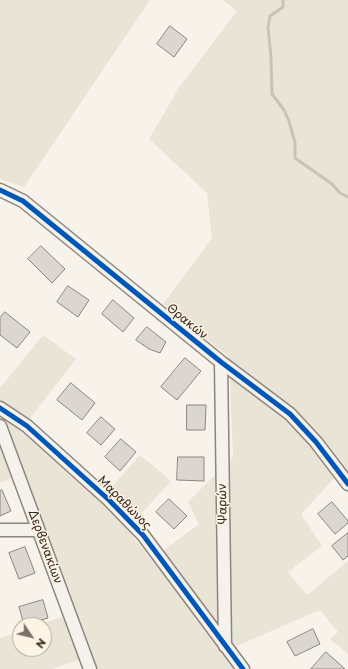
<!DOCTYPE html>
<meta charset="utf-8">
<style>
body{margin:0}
#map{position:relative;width:348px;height:669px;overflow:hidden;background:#f7f3ea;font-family:"Playpen Sans",sans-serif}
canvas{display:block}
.north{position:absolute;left:12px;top:617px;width:40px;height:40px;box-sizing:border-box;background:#fcf5e5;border:1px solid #afa495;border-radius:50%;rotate:125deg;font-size:11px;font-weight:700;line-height:16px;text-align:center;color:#3b2a1e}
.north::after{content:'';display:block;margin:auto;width:14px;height:18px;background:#7d7065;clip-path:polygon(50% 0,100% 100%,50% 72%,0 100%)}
</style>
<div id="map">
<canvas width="348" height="669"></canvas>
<div class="north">N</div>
</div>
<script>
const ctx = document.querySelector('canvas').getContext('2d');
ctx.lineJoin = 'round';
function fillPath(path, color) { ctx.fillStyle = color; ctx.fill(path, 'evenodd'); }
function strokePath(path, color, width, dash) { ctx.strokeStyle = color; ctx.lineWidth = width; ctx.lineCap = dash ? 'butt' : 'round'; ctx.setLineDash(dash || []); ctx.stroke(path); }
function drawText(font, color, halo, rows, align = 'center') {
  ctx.font = font + ' "Playpen Sans",sans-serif'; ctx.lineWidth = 3; ctx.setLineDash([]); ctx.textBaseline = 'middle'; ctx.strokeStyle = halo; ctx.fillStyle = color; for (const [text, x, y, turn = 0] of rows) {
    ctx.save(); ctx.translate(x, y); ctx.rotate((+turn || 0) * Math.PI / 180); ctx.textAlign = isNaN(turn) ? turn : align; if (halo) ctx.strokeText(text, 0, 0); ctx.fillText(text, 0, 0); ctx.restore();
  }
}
fillPath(new Path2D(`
 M0,0H150L24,187L0,179Z
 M222,0H348V471L345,467L301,514L322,546L288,572L307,595L348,561V654L330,639L338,632L320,610L239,645L226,658L235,669H98L91,656L52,669H0V638L20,631V649H44V625H39L74,613L23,472L0,483V388L43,335L76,359L21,430L101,499L140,455L171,481L127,529L151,560L199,524L188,502L233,457L229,357L163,304L212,238L207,193L149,139L180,86L237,11Z`), '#eae4d7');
strokePath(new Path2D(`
 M283,0V7L270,16L268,27L271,57L272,94L284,110L289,121L295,143V158L332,184L340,193L348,197`), '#cac2b5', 3);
const building = new Path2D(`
 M170,26L187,39L174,57L157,44Z
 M41,246L65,269L52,283L28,259Z
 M68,286L89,300L78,317L57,302Z
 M113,300L134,318L123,332L102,314Z
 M5,312L30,332L17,348L0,335V318Z
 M147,327L166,342L160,353L149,349L136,340Z
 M185,358L201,371L177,400L161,387Z
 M71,383L95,403L82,420L57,400Z
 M187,405H206L205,430H187Z
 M101,417L115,429L101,445L87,433Z
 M121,439L136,452L120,471L105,457Z
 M178,457H204V481L177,480Z
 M2,490L11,511L0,516V491Z
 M169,499L187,516L174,529L156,512Z
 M332,502L348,521V523L335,534L318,514Z
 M348,533V556L343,560L332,546Z
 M25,547L35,573L19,579L9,553Z
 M43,600L48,618L24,625L19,607Z
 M313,629L320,644L295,656L287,642Z
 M326,652L345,669H311Z`);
fillPath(building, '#dbd7d0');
strokePath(building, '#8b867f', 1);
const minor = new Path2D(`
 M0,190L23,201L221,362L290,414L316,442L348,484
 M221,362L225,646
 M0,408L27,426L109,500L143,535L243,669
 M0,426L90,669
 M0,530H38`);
strokePath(minor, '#8b867f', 15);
strokePath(minor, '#f5f2ec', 12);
strokePath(new Path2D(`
 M0,190L23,201L221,362L290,414L316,442L348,484
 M0,408L27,426L109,500L143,535L243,669`), '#0057b8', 5);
drawText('12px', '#3b2a1e', '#fcf5e5', [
 ["Θρακών",187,322,39],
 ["Μαραθώνος",124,503,45],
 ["Ψαρών",223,504,-91],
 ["Δερβενακίων",45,547,70]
]);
</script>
